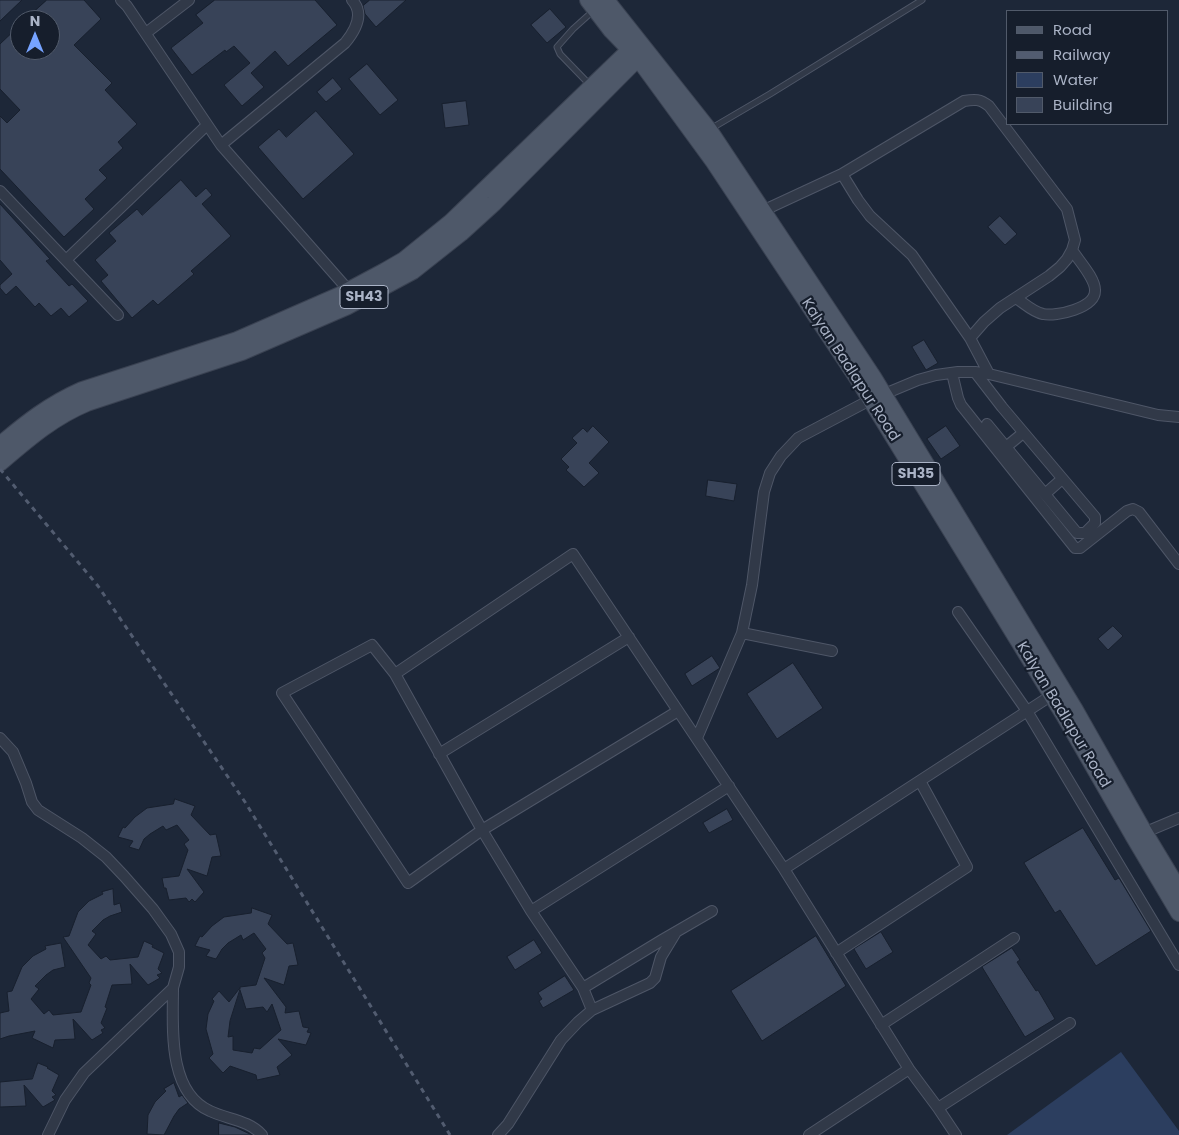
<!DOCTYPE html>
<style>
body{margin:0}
#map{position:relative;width:1179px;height:1135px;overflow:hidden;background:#1d2738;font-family:Poppins,sans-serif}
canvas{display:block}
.legend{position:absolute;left:1006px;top:10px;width:162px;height:115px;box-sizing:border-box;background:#161e2c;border:1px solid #515a6a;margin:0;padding:6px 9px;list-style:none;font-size:15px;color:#aab3c6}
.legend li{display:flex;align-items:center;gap:10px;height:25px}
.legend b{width:25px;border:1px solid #515a6a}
.north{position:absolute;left:10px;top:10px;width:50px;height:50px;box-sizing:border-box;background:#161e2c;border:1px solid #515a6a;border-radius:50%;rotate:0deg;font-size:14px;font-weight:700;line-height:20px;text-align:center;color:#aab3c6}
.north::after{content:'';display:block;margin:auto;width:18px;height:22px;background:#76a3ff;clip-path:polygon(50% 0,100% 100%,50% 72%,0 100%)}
</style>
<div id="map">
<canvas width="1179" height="1135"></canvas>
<ul class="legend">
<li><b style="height:6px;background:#4e5869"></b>Road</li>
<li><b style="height:6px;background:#525c70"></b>Railway</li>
<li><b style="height:14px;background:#2c3e5f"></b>Water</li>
<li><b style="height:14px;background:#384358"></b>Building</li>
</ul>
<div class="north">N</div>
</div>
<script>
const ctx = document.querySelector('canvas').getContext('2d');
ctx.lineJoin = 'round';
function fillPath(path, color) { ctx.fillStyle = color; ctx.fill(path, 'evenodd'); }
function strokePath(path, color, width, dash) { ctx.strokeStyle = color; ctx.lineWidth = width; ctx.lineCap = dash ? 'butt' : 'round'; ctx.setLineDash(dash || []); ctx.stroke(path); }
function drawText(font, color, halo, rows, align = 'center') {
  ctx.font = font + ' Poppins,sans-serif'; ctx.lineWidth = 4.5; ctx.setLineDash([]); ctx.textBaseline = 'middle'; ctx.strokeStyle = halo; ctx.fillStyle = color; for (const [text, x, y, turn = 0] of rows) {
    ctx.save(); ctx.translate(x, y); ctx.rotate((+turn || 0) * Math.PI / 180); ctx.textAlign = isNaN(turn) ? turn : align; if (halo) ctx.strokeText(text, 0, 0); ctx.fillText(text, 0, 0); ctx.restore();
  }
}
fillPath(new Path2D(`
 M1121,1052L1179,1131V1135H1007Z`), '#2c3e5f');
const building = new Path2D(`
 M0,0H22L0,21Z
 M47,0H84L101,19L74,45L112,83L105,90L137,124L118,142L123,148L99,170L107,178L85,199L94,209L64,237L0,169V116L7,123L20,110L0,89V44L20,25V50H50V20H25Z
 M215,0H315L337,25L288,66L275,51L251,73L264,87L242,106L224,85L250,63L234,46L226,52L225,50L192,75L171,48L203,23L196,15Z
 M370,0H406L376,27L365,14L363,6Z
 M550,9L566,27L547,43L531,25Z
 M367,64L398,100L380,115L349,79Z
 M333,78L342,89L326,102L317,92Z
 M466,101L469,125L445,128L442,104Z
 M316,111L354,154L303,199L258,147L279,129L286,137Z
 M181,180L196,197L206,188L212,195L202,204L231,236L191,271L194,274L158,305L153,300L132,318L101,281L108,275L95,260L116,241L109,233L137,209L142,215Z
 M0,204L50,259L46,261L69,286L72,284L88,301L69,317L61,308L51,316L39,303L35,307L16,286L6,295L0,288V285L12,274L0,260Z
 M1000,216L1017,234L1005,245L988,227Z
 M924,340L938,363L926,370L912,347Z
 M593,426L609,442L589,463L599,473L584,487L566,470L569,467L561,459L577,443L572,438L583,428L587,432Z
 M946,426L960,446L941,459L927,439Z
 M708,480L737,484L734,501L706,496Z
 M1113,626L1123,636L1108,650L1098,639Z
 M712,656L720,668L692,686L685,674Z
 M793,663L823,708L777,739L747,694Z
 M175,799L195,806L191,815L210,835L216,834L221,856L212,857L207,876L187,869L204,892L195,902L192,899L189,902L186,898L169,900L166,888H164L162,878L179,876L188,850L184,844L189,840L177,825L166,830L163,826L150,834L144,839L139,850L129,847L133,841L118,837L123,827L125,828L135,817L147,808L173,804Z
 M727,809L733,820L709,833L703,823Z
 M1083,828L1115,880L1119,878L1151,931L1096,966L1060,910L1055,913L1024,863Z
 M113,889L114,905L120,903L122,912L110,916L103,920L92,931L96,934L88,945L101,959L106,956L110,960L138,957L144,941L153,945L152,947L164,953L158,969L162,973L157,975L160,978L148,985L130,964L132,984L112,985L105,1007L107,1008L101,1023L105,1028L101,1030L103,1033L92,1040L73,1019L75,1039L55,1040L53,1048L32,1038L35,1031L9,1036L0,1039V1013L9,1011L7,992L12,991L22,967L33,956L46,949L45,946L61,943L65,967L53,970L46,975L35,986L39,989L31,999L44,1014L49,1010L53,1015L81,1012L91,985L89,983L91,978L63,937L69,936L78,912L89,901L103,894L102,892Z
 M252,908L272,915L268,924L287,944L293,943L298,965L289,966L284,985L264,978L286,1007L285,1013L299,1011L303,1027L309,1028L307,1032L311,1033L306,1045L278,1039L292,1055L277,1067L280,1075L257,1080L256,1075L230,1066L223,1073L209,1058L213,1054L206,1029L208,1014L214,1001L212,999L219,991L229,1002L239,989H240V987L256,985L265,958L262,953L266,949L254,933L243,940L241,935L228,943L222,949L216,959L206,956L210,950L195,946L200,936L202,937L212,926L224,917L251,913ZM240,990L246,1009L263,1007L267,1012L272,1004L281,1030L260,1049L254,1048L252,1053L233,1050V1036L228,1037L230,1021Z
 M881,932L893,952L866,969L854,949Z
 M816,936L846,986L762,1041L731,991Z
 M534,940L542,953L515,970L507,957Z
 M1012,948L1020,960L1017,962L1036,991L1038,990L1055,1019L1025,1037L982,967Z
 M565,976L574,990L543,1008L539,1001L542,999L538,993Z
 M38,1063L48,1067L47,1068L59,1075L52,1091L56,1095L52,1097L55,1100L43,1107L24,1085L26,1106L0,1107V1082L32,1079Z
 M174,1083L179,1097L182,1095L188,1103L179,1109L174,1116L164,1135L147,1134L148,1115L155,1102L166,1091L164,1089Z
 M219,1123L235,1127L252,1135H219Z`);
fillPath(building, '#384358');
strokePath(building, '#18202e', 1);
const service = new Path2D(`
 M590,85L560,54L557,47L573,29L593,11
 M712,128L770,94L922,0`);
const minor = new Path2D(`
 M121,0L127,6L221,145L351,293
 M146,33L189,0
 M221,145L345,43C355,31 365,14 352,0
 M842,174L858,200L870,216L912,255L970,338L989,374
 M0,191L118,315
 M758,213L842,174L964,101C975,99 980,99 989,106L1067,209L1075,240L1072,250L1067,259L1060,267L1049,276L1000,308L984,322L970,338
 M66,260L207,125
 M1016,298C1025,304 1033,312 1043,314C1056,317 1096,308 1095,290C1095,278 1079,261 1072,250
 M975,372L1002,407L1095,517V523L1085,533H1077L987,424
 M952,373L958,398L961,405L1075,548H1080L1127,511L1133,509L1139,512L1179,564
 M1006,447L1023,433
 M1045,494L1062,479
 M958,612L1027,711L1179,965
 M742,633L832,651
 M395,674L573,554L784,869L909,1069L938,1108L956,1135
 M0,738L13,752L26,783L32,802L38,810L82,838L106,857L124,876L153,909L171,934L179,952V967L173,988L84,1073L65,1100L48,1135
 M697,738L742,633L752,585L764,492L770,473L781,456L798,438L870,400L918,380L936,375L958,372H975L989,374L1158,415L1179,417
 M439,754L629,637
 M1141,834L1179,818
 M784,869L1052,695
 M531,911L729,786
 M836,953L967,867L920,781
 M173,988C173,1026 167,1092 210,1111C226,1119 249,1120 262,1135
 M583,988L662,940L712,911
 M592,1010L650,983L655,978L661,957L675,934
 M881,1025L1014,938
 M938,1108L1070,1023
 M498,1135L508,1124L561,1040L578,1022L592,1010L583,988L531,911L482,830L395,674L372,645L282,693L408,883L482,830L678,711
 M809,1135L909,1069`);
const primary = new Path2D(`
 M588,0L611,30L638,58L714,162L858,379L1064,715L1134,837L1179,913
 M606,0L709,130L873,377L1075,710L1144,832L1179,890
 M0,445C26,423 50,404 82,390L237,340L340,295L385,271L404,260L451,222L637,43
 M0,463C27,440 53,417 87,403L242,352L346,307L413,271L461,233L494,203L644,52`);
strokePath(service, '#4e5667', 7);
strokePath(minor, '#4e5667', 12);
strokePath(primary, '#3a4252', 18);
strokePath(service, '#313948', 5);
strokePath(minor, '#313948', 10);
strokePath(primary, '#4e5869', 16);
strokePath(new Path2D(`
 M0,469L98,586L245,802L450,1135`), '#525c70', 3, [5, 5]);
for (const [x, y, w] of [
 [364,297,48],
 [916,474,48]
]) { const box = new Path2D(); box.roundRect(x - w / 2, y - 11.5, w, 23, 4); ctx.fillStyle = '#161e2c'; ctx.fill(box); strokePath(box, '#aab3c6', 1); }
drawText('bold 14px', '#aab3c6', null, [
 ["SH43",364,297],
 ["SH35",916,474]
]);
drawText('15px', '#aab3c6', '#161e2c', [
 ["Kalyan Badlapur Road",850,370,57],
 ["Kalyan Badlapur Road",1063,715,59]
]);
</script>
